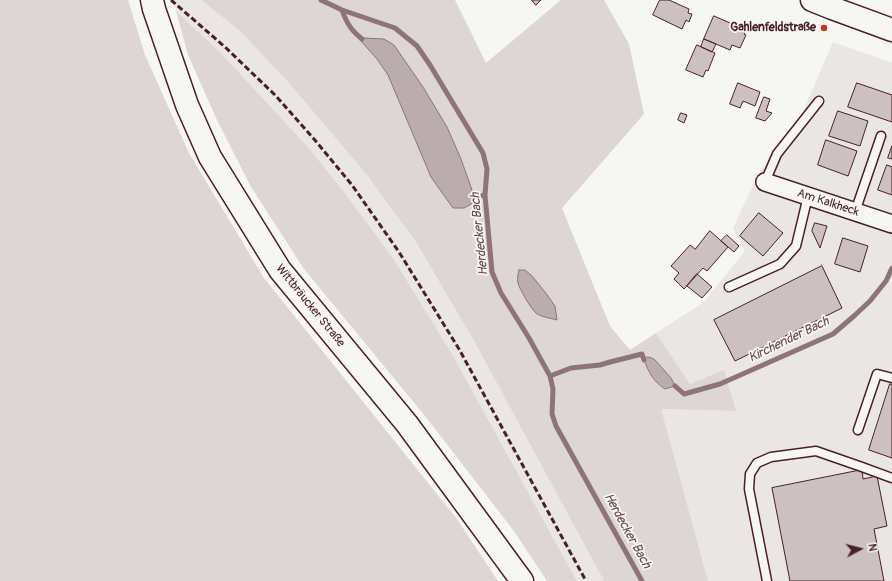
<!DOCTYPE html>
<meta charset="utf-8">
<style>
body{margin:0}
#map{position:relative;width:892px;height:581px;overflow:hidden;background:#f6f6f2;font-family:Pangolin,sans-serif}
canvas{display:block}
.north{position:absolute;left:840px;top:529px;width:40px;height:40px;-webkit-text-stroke:3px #f6f6f2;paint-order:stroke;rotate:83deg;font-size:11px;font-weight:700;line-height:16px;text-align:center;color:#4a1f2b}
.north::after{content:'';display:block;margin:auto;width:14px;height:18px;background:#4a1f2b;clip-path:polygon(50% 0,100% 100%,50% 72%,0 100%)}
</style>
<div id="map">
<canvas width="892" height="581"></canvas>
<div class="north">N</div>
</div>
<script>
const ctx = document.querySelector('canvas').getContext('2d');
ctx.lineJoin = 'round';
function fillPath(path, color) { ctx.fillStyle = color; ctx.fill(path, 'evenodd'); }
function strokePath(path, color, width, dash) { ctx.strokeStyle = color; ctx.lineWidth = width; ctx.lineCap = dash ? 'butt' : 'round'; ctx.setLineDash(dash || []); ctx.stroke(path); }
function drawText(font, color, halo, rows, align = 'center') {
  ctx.font = font + ' Pangolin,sans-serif'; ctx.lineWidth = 3.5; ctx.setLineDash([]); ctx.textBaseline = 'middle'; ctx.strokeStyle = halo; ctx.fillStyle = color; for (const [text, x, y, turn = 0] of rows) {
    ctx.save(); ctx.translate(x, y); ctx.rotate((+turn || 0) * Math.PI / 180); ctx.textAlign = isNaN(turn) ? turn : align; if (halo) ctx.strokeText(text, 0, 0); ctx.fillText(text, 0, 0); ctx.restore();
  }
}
fillPath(new Path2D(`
 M174,0H201L239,30L289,83L366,174L416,242L474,341L604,581H577L452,354L393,258L344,192L308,147L269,105L222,54L176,11Z
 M833,42L892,63V581H708L660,409L735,411L690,384L656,333L704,302L745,251L733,228L760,171L803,112Z`), '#e9e6e3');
fillPath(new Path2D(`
 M0,0H128L145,55L189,153L264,278L457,519L498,581H0Z
 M201,0H455L486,63L561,0H604L629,44L644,114L562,208L610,326L630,350L656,333L690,384L724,370L736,411L661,409L708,581H604L474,341L416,242L366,174L289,83L239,30Z
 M176,11L222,54L269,105L308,147L344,192L393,258L452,354L577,581H547L514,531L425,416L304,269L251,187L217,120L188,55Z`), '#ddd6d5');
const water = new Path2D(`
 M364,38L384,39L394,45L423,87L447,127L461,159L472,190L473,203L464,208H453L443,194L431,177L388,75L377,59L360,40Z
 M519,270H525L532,276L545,292L555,306L557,320C550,318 541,317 536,313C531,309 519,288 518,283C517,278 518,274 519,270Z
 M647,357L652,358L655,360L671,378L675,386L665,389C653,381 649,373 644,360Z`);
fillPath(water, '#bbadae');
strokePath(water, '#8e747a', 1);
strokePath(new Path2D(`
 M321,0L342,10L395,28L417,46L430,65L483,153L487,169L485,195L492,272L501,293L529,338L550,376L553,389L552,414L556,426L642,581
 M342,10C347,24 351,30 362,39
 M472,197L485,195
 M550,376L571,368L600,365L610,362L642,354L644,360
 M675,386L684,394L720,384L833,334L854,316L870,301L886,281L892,268`), '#8e747a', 5);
const building = new Path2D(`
 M532,0H541L536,5Z
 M660,0H669L689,9L688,13L692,14L689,22L686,20L682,29L653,15Z
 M714,16L746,30L744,34L746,35L740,48L732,45L730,50L704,39Z
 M704,39L716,44L712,52L701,47Z
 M697,45L715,53L708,71L706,70L703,77L686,70Z
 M738,83L760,92L755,106L743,101L740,108L730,104Z
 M857,83L892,95V122L848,107Z
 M764,97L770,99L766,111L772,113L765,121L756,118Z
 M838,111L868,121L860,146L829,136Z
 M681,113L687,115L684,123L678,120Z
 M826,140L857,151L848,176L818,165Z
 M892,146V159L888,158Z
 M887,165L892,167V195L878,190Z
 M759,213L783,233L763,256L740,236Z
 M815,223L827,226L820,248L812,231Z
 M710,231L728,247L707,271L703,268L684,289L674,279L679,273L671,266L690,245L695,249Z
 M727,235L739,246L734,252L721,241Z
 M843,238L868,246L860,272L835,264Z
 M822,266L842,308L735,361L714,320Z
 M697,274L712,287L702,298L687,286Z
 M890,384L892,385V458L869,450Z
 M862,470L863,479L877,476L887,526L874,529L884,581H790L772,488Z`);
fillPath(building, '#ccc1c0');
strokePath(building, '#4a1f2b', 1);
const lane = new Path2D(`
 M765,182L777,154L819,101
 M855,212L881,136
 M729,287L780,264L796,246L808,196
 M858,430L877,374L892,378
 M767,581L749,489L750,474L757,463L771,457L816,451L862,467L892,478`);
const street = new Path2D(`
 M765,182L892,224`);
const secondary = new Path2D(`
 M812,0L832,8L892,30`);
const primary = new Path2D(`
 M152,0L154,9L187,105L210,157L280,270L407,424L522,581`);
strokePath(lane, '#4a1f2b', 11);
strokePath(street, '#4a1f2b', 20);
strokePath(secondary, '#4a1f2b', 25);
strokePath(primary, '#4a1f2b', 25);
strokePath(lane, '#f6f6f2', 8);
strokePath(street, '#f6f6f2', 17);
strokePath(secondary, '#f6f6f2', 22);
strokePath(primary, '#f6f6f2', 22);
strokePath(new Path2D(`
 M171,0L225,47L275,95L314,139L352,185L399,252L459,349L586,581`), '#4a1f2b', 3, [6, 3]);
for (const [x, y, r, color] of [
 [824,28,4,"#c8321e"]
]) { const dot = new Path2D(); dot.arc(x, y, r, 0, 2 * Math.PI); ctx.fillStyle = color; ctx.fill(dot); strokePath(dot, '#f6f6f2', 1.5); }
drawText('bold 12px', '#4a1f2b', '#f6f6f2', [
 ["Gahlenfeldstraße",816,28]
], 'right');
drawText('12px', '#4a1f2b', '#f6f6f2', [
 ["Am Kalkheck",828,203,18],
 ["Wittbräucker Straße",310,306,51]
]);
drawText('italic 13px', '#6c4a52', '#f6f6f2', [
 ["Herdecker Bach",480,234,-96],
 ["Kirchender Bach",789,340,-26],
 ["Herdecker Bach",627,531,61]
]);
</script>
